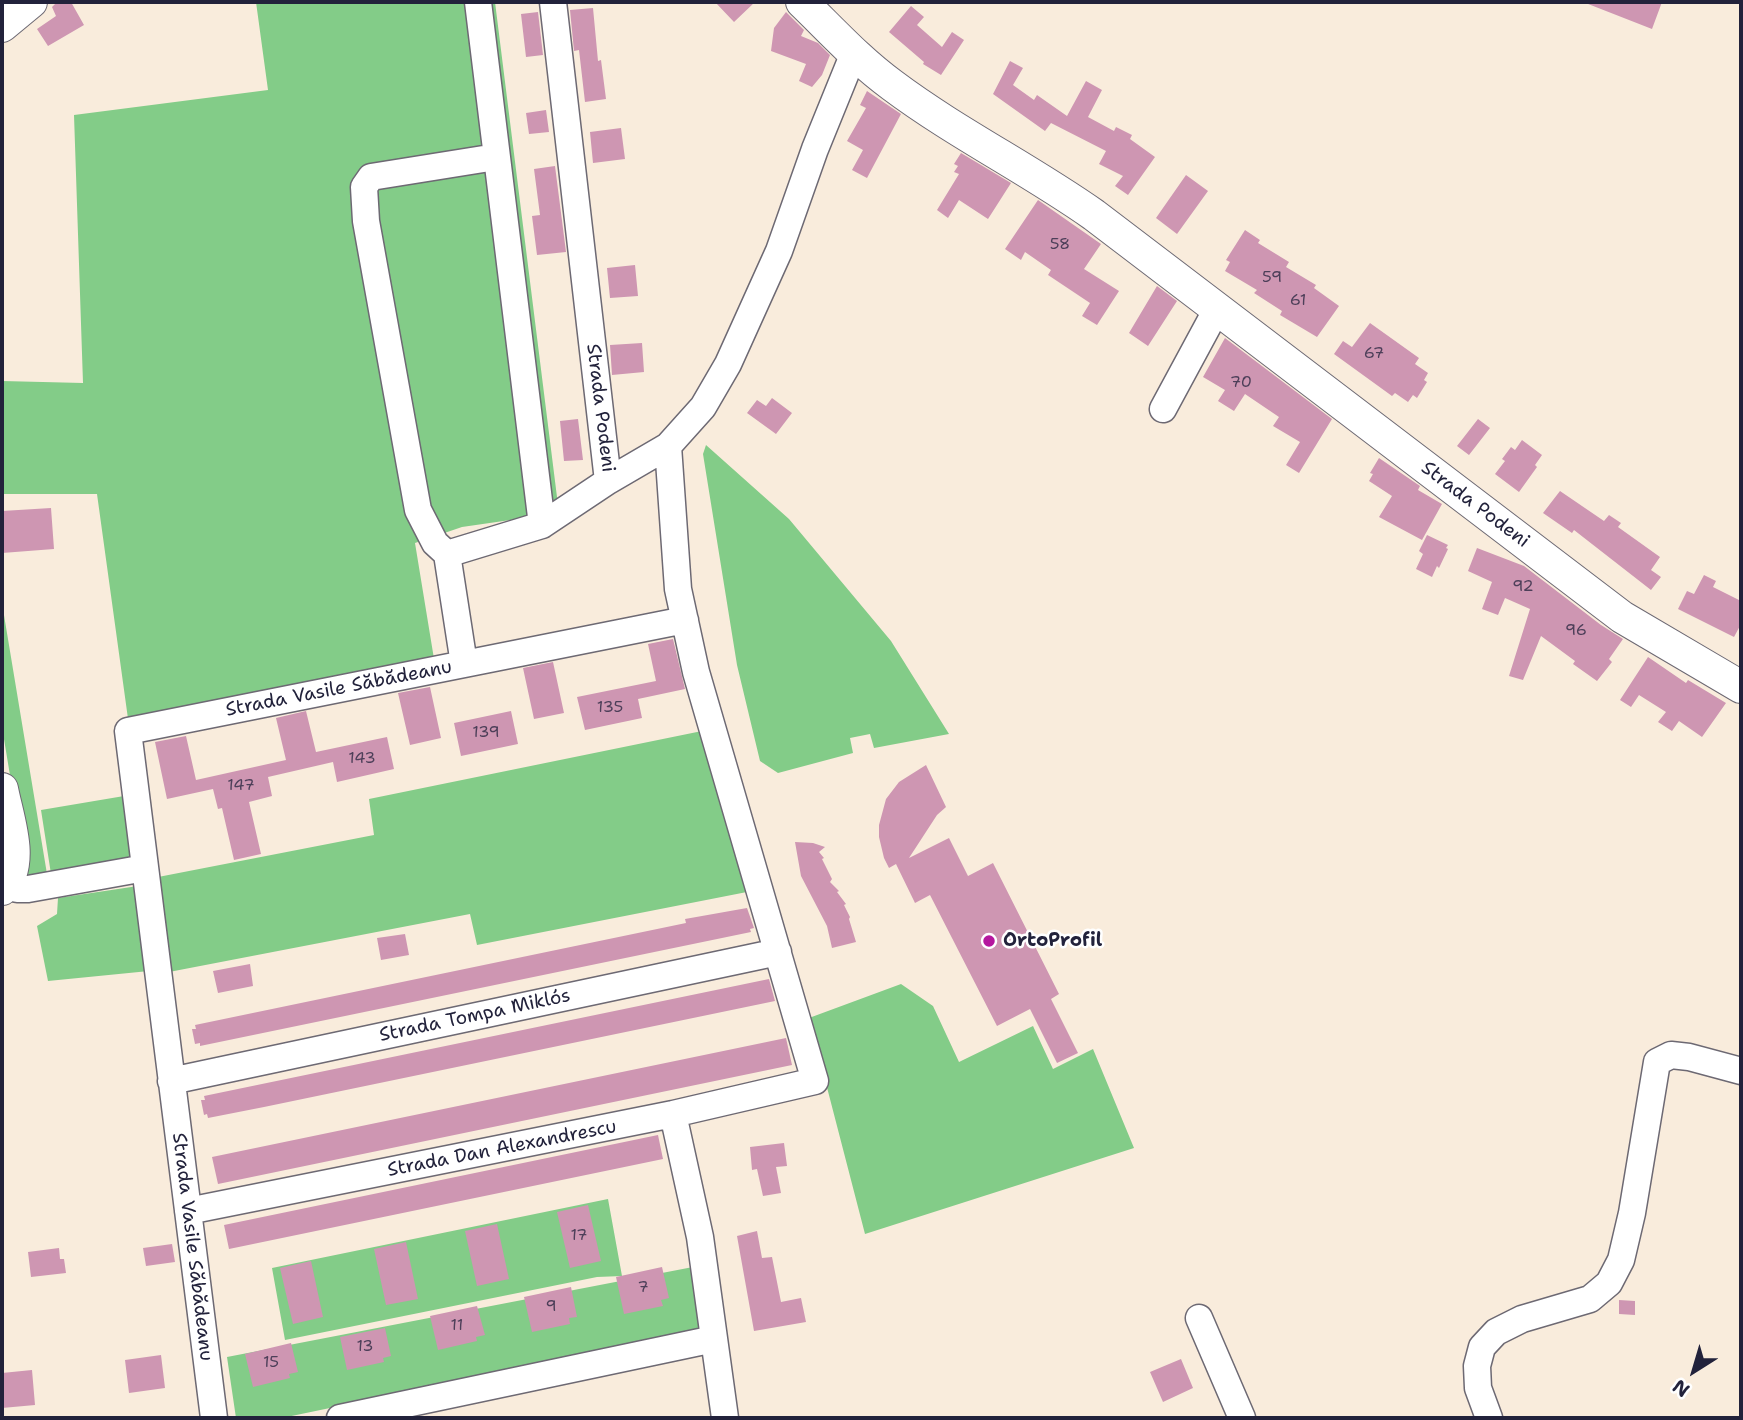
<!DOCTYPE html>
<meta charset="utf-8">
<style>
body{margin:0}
#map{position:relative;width:1743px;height:1420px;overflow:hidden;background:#f9ecdc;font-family:"Shantell Sans",sans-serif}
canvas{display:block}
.frame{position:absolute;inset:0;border:4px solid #22223b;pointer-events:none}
.north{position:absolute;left:1659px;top:1336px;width:70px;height:70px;-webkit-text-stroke:5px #fff;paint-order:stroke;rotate:217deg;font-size:19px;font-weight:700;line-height:28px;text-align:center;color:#22223b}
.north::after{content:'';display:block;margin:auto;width:24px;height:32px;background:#22223b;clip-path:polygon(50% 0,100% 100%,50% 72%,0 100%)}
</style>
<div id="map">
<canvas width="1743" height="1420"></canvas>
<div class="frame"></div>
<div class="north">N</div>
</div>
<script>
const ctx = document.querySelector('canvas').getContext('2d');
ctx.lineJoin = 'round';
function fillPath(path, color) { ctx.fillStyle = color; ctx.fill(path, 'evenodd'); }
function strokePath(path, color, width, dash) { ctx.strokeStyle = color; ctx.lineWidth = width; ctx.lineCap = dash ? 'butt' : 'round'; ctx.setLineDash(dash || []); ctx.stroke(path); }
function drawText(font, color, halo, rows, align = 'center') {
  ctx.font = font + ' "Shantell Sans",sans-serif'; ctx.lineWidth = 5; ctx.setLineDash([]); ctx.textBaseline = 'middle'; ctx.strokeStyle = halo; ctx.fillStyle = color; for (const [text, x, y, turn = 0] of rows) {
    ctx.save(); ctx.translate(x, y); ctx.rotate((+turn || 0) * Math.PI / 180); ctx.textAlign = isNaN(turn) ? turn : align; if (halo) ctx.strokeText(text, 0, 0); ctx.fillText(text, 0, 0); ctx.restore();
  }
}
fillPath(new Path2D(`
 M256,2H495L559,513L462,527L415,543L435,665L129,726L97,494H2V381L83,383L74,115L268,90Z
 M706,445L789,519L891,641L949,734L874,748L870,734L850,738L853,753L778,773L760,761L737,665L703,454Z
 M2,603L47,874L27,878L2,727Z
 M702,731L752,891L477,945L470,914L169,972L153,878L374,835L369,799Z
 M130,795L138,862L51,874L41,810Z
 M138,886L149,971L48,981L37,926L57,914L58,898Z
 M901,984L933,1006L959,1062L1033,1026L1053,1069L1093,1049L1134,1148L865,1234L809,1018Z
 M608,1199L622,1276L597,1277L285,1340L272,1268Z
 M693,1267L699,1331L282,1418H236L227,1357Z`), '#83cc88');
fillPath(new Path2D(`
 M57,2H71L84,25L48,46L37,29L56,16L52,7Z
 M715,2H755L734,22Z
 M1583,2H1662L1652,29Z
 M911,6L924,17L917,25L942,47L952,32L964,40L941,75L923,64L924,62L889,32Z
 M593,8L598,61L601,60L606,99L585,102L579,50L574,51L570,10Z
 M538,12L543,55L526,57L521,14Z
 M786,12L804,30L801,36L818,43L830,55L822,75L812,87L799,81L806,64L771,51L774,28Z
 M1010,61L1023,68L1013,85L1034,100L1037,95L1067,116L1086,81L1102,90L1088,117L1114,131L1116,127L1132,135L1130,139L1155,157L1128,195L1115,186L1123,176L1099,164L1106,151L1051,123L1045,131L993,94Z
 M867,91L901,114L867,178L852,170L863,150L847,141L866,108L860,105Z
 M546,110L549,132L529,134L526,113Z
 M621,128L625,159L593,163L590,132Z
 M961,153L1011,183L988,219L959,200L948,218L937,210L959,174L954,172L958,166L954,164Z
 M555,166L566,252L537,255L532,216L540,215L534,169Z
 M1186,175L1208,191L1177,234L1156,218Z
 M1038,200L1101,244L1084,269L1119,291L1097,325L1082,316L1090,303L1048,275L1051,270L1025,252L1021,260L1005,249Z
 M1245,230L1260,240L1258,243L1289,262L1286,267L1316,285L1314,288L1339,306L1317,337L1280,315L1282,311L1254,293L1257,290L1225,271L1230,262L1226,260Z
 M635,265L638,296L610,298L607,268Z
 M1157,286L1177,301L1148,346L1129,333Z
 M1370,323L1419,358L1415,364L1428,373L1424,380L1427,382L1417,398L1413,395L1408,402L1395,393L1392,396L1334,354L1343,341L1352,347Z
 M1225,338L1332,419L1299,473L1286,465L1300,442L1273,426L1279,417L1245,394L1234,411L1218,401L1225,390L1203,377Z
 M642,343L644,372L612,375L610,345Z
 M772,398L792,413L776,434L747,413L757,400L766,406Z
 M578,419L583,460L564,461L560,421Z
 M1478,419L1490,428L1469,455L1457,446Z
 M1522,440L1542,455L1535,465L1537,467L1519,492L1495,474L1505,461L1502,459L1511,447L1515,450Z
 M1379,458L1420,486L1418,490L1442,504L1422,540L1379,517L1392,496L1369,481L1373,474L1370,473Z
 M1560,491L1604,521L1609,515L1621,523L1618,527L1660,557L1651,570L1661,577L1651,590L1574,530L1572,533L1543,513Z
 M51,508L54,549L2,553V511Z
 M1427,535L1448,545L1446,548L1448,549L1439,568L1437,566L1432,577L1416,569L1423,554L1419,551Z
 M1477,548L1524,566L1601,625L1623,639L1609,659L1612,662L1597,681L1573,664L1575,661L1541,636L1523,680L1509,676L1530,609L1505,598L1498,615L1482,609L1492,582L1468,571Z
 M1704,575L1716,581L1713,587L1741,601V624L1734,637L1678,609L1687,591L1694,594Z
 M673,639L685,689L638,699L642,718L585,730L577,697L656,681L648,644Z
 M1648,657L1686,683L1688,680L1726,703L1702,737L1679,721L1672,731L1658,722L1666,712L1639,695L1631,707L1620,700Z
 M553,662L564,713L534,719L523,668Z
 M430,687L441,738L410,745L398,693Z
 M306,711L316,752L387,737L394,769L337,782L333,762L268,777L272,796L249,802L261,854L234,860L222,808L218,809L213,789L167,799L155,742L186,736L196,780L286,760L276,718Z
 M511,711L518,744L461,756L454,723Z
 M926,765L946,807L937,815L909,858L949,838L968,876L993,863L1059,994L1051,999L1078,1053L1057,1063L1030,1009L997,1026L930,895L915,903L896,864L889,868L884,858L879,837V825L886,799L899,782Z
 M795,842L813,843L825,847L819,852L824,858L822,859L832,879L830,882L839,891L837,892L846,904L844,905L850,917L849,919L856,942L832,948L827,926L801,876Z
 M747,908L754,928L750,929L751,932L200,1046V1043L195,1044L192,1029H196L195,1025L686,923L685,919Z
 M405,934L409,955L381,960L377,938Z
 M250,964L253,986L218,993L213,971Z
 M769,979L775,1001L264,1107L208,1118L207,1114L204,1115L201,1100H205L204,1096Z
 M786,1038L792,1065L218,1184L212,1157Z
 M658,1135L663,1159L229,1249L224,1225Z
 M784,1143L787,1166L776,1167L781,1193L763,1196L757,1169L752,1170L750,1147Z
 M588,1205L601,1261L570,1268L557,1212Z
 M497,1224L509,1279L477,1286L465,1231Z
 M757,1231L762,1258L772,1257L781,1302L801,1298L806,1322L754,1331L737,1236Z
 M406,1242L418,1299L386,1305L374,1249Z
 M172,1244L175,1262L146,1266L143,1248Z
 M59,1248L60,1259H64L66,1273L31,1277L28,1252Z
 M311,1261L323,1317L293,1324L280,1268Z
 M662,1267L669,1298L661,1300L663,1306L624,1314L616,1277Z
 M571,1287L577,1317L569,1318L570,1324L532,1332L524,1297Z
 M1619,1300L1635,1301V1315L1619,1314Z
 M477,1306L485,1335L476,1337L477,1341L438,1350L430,1316Z
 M385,1328L391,1356L383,1358L384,1362L347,1370L340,1337Z
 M291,1343L298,1372L289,1374L290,1378L253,1387L245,1354Z
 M161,1355L165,1388L129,1393L125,1360Z
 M1181,1359L1193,1388L1163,1402L1150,1372Z
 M32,1370L35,1405L2,1408V1373Z`), '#ce96b2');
const minor = new Path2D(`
 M478,2L542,525
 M553,2L608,481L668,446L703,407L728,364L779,251L815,149L854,53
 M496,157L371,177L364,187L366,221L418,510L435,543L447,554L542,525L608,481
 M1163,409L1217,309
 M447,554L464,664
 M5,886L17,889H28L145,868
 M171,1081L778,952
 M673,1114L700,1237L725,1418
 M188,1211L673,1114L815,1081L696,672L678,589L668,446
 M1199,1318L1242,1418
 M214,1418L128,731L685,620
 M340,1418L714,1339
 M1489,1418L1478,1388L1477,1366L1482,1347L1496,1332L1522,1319L1590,1299L1609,1283L1621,1260L1632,1213L1657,1062L1671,1055L1689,1057L1741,1071`);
const major = new Path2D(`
 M802,2C831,30 859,61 892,85C956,133 1029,169 1094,215L1622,617L1741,687
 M2,26L31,2
 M2,789C8,820 25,862 2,889`);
strokePath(minor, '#6d6973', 29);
strokePath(major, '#6d6973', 34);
strokePath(minor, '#fff', 26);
strokePath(major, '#fff', 32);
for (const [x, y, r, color] of [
 [989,941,7,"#b5179e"]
]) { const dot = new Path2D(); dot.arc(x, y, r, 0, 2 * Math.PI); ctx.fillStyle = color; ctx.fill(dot); strokePath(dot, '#fff', 2.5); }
drawText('16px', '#4d3f59', null, [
 ["58",1060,245],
 ["59",1272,278],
 ["61",1298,301],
 ["67",1374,354],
 ["70",1241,383],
 ["92",1523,587],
 ["96",1576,631],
 ["135",610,708],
 ["139",486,733],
 ["143",362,759],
 ["147",241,786],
 ["17",579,1236],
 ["7",643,1288],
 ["9",551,1307],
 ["11",457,1326],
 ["13",365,1347],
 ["15",271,1363]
]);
drawText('19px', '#22223b', '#fff', [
 ["Strada Podeni",600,408,83],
 ["Strada Podeni",1475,505,37],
 ["Strada Vasile Săbădeanu",339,689,-11],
 ["Strada Tompa Miklós",475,1016,-12],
 ["Strada Dan Alexandrescu",502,1149,-11],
 ["Strada Vasile Săbădeanu",192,1247,83]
]);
drawText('bold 19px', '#22223b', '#fff', [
 ["OrtoProfil",1003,941]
], 'left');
</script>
